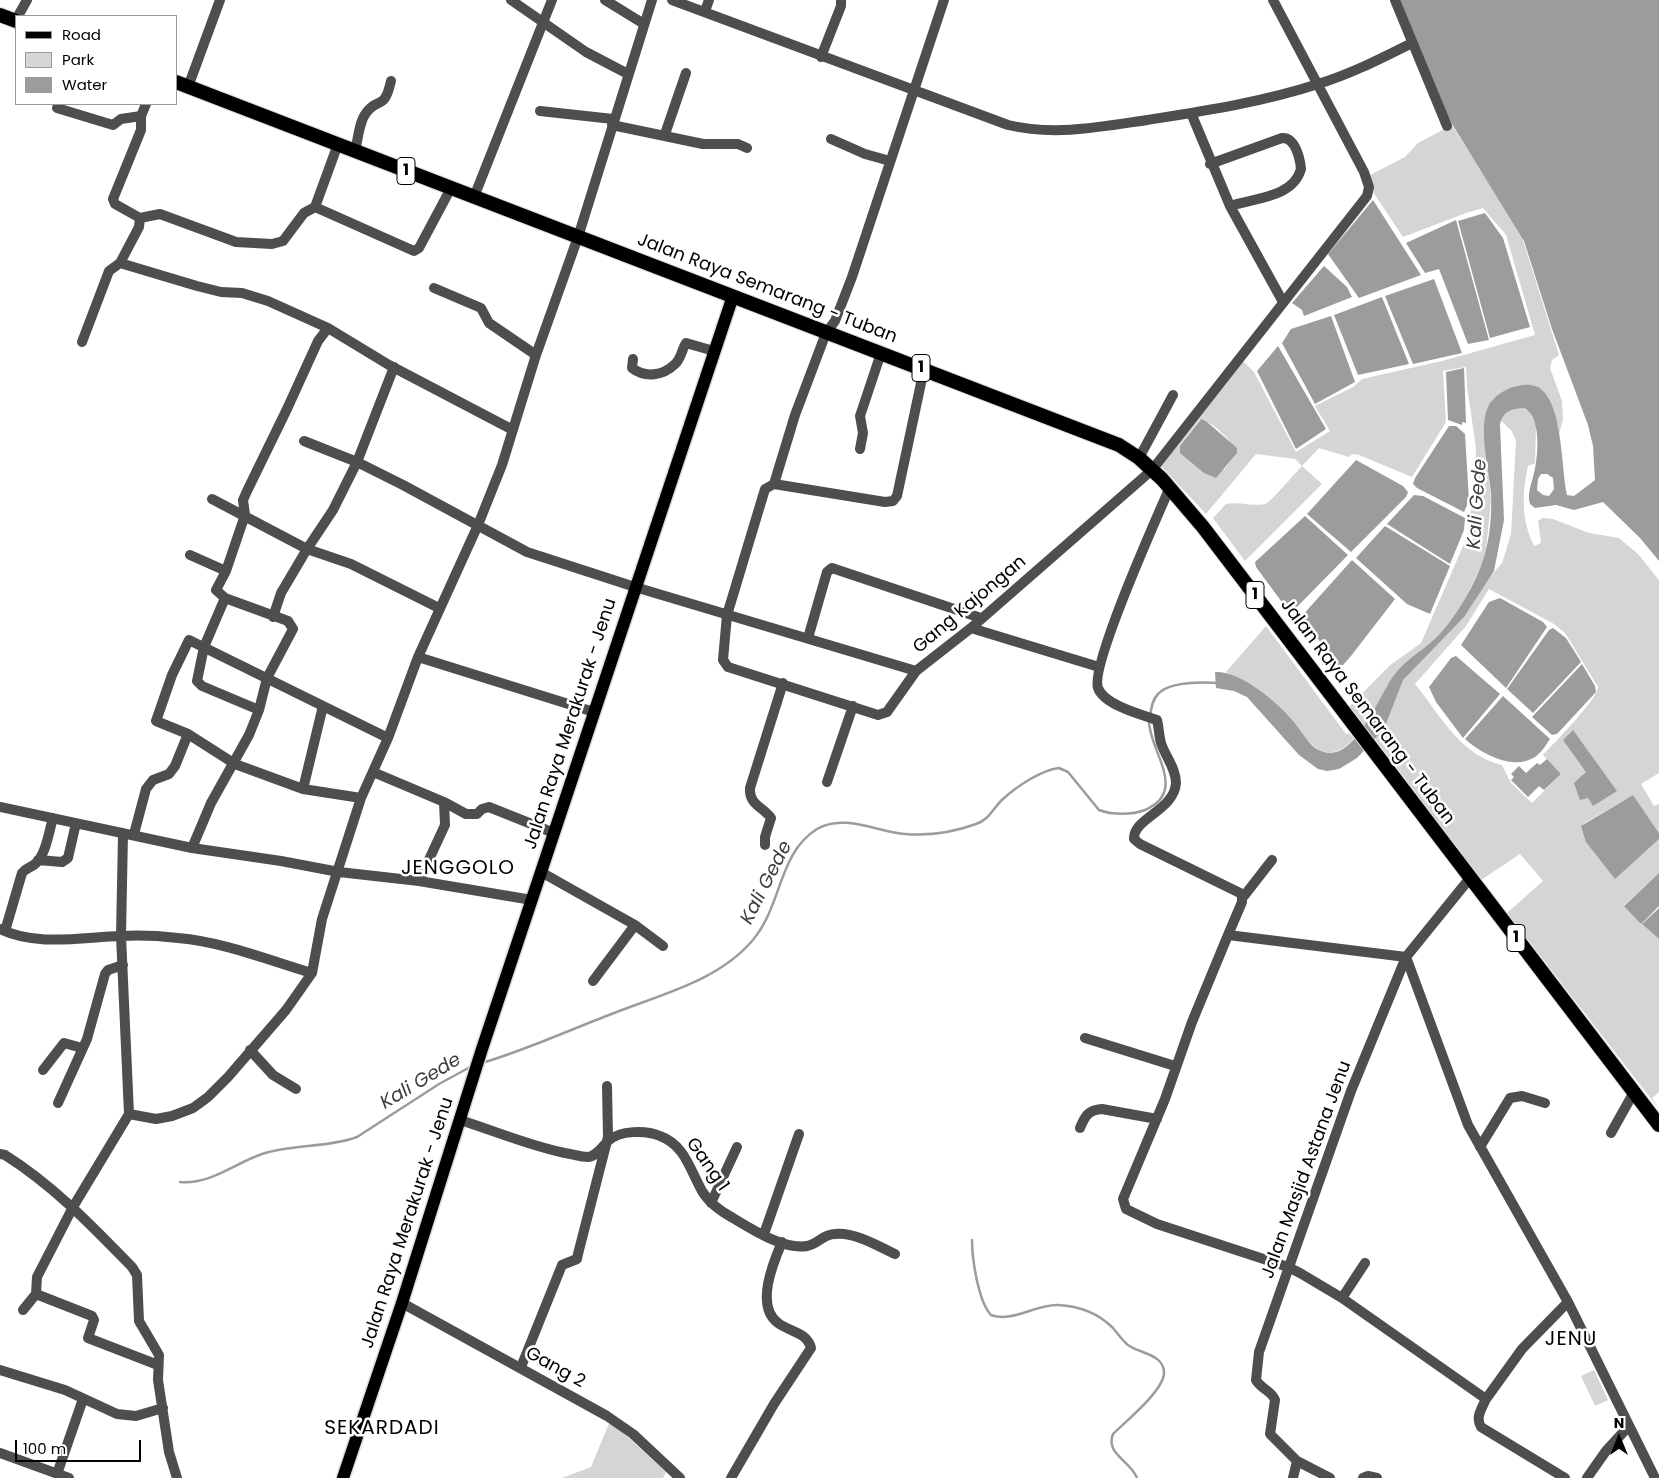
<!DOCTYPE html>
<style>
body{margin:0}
#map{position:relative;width:1659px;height:1478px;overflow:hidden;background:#fff;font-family:Poppins,sans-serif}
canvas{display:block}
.legend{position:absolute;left:15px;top:15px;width:162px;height:90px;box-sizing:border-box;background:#fff;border:1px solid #999;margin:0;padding:6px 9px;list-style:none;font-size:15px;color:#000}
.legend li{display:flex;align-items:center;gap:10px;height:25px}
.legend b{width:25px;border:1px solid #999}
.north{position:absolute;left:1594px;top:1413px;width:50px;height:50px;-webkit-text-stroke:4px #fff;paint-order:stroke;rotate:0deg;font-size:14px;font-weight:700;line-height:20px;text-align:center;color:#000}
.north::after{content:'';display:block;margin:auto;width:18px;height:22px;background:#000;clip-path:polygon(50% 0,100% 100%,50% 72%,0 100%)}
.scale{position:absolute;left:15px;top:1440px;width:126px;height:22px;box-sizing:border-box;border:2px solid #000;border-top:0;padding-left:6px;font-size:15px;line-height:18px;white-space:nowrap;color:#000;-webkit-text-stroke:4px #fff;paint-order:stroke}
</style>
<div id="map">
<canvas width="1659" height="1478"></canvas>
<ul class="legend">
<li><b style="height:6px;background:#000"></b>Road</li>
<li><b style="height:14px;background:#d5d5d5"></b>Park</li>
<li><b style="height:14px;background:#9c9c9c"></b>Water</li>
</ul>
<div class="north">N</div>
<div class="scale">100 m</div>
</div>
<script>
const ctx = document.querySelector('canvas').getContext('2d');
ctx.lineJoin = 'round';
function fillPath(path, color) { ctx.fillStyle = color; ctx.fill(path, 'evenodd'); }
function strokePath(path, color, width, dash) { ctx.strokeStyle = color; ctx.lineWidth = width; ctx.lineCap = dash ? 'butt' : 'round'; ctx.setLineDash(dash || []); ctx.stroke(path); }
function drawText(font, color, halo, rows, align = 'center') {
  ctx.font = font + ' Poppins,sans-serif'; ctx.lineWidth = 5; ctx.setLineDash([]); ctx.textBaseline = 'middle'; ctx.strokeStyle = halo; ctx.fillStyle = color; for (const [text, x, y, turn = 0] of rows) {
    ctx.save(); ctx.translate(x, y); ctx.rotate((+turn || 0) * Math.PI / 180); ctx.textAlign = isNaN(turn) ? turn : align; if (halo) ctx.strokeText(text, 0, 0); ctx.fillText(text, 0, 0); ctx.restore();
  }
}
fillPath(new Path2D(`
 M1452,125L1521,234L1559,355L1552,360L1550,368L1562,401L1563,420L1559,434C1553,392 1531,367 1492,400L1485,436L1491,500L1486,550L1483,562L1459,611L1469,610L1483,585L1502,563L1511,534L1516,440L1511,430L1500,420C1506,411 1518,406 1529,411L1536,425L1535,463L1528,466C1522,494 1521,519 1534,546L1541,543L1538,521L1542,518L1553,519L1589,533L1619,538L1638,554L1659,580V773L1641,784L1654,806L1659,804V833L1633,795L1583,824L1615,878L1659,839V873L1624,905L1641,923L1659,906L1642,924L1659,939V1092L1652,1098L1659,1109L1507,913L1543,881L1520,854L1481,880L1375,739L1384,729L1395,674L1364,726L1349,707L1389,666L1421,643L1467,537L1474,490L1476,448L1467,386L1466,367L1443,371L1446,422L1412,477L1359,455L1352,454L1349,457L1319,448L1302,466L1322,484L1245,561L1213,518L1226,504C1239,501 1252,507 1265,504C1270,503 1296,472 1302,466L1295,459L1256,454L1206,514L1160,465L1242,360L1254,372L1296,452L1330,431L1315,406L1353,387L1362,379L1442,361L1535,335L1506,235L1483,208L1466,213L1403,237L1373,192L1370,175L1405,157L1418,143ZM1200,419C1211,420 1233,442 1237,452L1224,470L1180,446ZM1489,589L1554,624L1565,633L1598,687C1598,699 1553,744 1543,755L1561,774L1532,803L1511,783L1502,765C1460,755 1441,716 1415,684L1466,626Z
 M1266,626L1346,734L1349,733L1354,738C1345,749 1333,756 1319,750L1226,672Z
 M1594,1370L1608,1400L1595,1406L1581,1376Z
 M610,1421L666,1472L663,1478H562L591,1467Z`), '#d5d5d5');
fillPath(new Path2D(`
 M1400,0H1659V561L1640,538L1603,502L1574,510L1556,505L1535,508L1530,504C1527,494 1531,486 1533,477C1538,460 1542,420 1526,409C1515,407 1501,412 1500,425L1504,520L1494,571L1464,617L1403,680L1384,729L1357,758L1339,769L1327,771L1318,769L1299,755L1247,697L1234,691L1216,688L1215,672C1241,671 1277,702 1293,721C1300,729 1306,740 1314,747C1320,752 1329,754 1336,752C1359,746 1379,698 1392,678C1404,660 1421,652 1436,638C1454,621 1477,581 1484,557C1490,538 1492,513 1491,493C1489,469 1478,429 1488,407C1492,397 1506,388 1517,386C1525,384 1536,384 1542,390C1563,409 1561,468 1567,495L1574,496L1595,480L1593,446L1588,425L1552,329L1524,241L1449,119ZM1541,474H1547L1553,478L1554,489L1549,496L1543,495L1537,490L1538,479Z
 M1373,200L1421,275L1359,298L1328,254Z
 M1485,213L1503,238L1530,327L1490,338L1458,221Z
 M1456,220L1489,340L1468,344L1439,269L1425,273L1406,243Z
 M1324,266L1347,287L1352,297L1304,316L1302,310L1292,303Z
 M1434,279L1462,353L1413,364L1385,296Z
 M1382,297L1409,364L1358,375L1334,315Z
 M1331,316L1355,382L1315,404L1282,343L1291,329Z
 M1278,346L1326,429L1296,449L1257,371Z
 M1464,368L1466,423L1462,422V425L1448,420L1446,372Z
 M1201,419L1206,421L1237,448V453L1216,478L1204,473L1180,453V446Z
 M1449,426H1456L1465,434L1469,501L1464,512L1417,488L1413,484L1415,478Z
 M1356,460L1403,486L1408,492L1406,497L1351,552L1307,514Z
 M1414,495L1423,496L1465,518L1464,530L1450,564L1387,524Z
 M1305,516L1348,555L1292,612L1287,609L1256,567L1255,562Z
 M1385,526L1450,566L1430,614L1407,604L1356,558Z
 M1352,560L1395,599L1351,656L1343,665L1339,666L1301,617Z
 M1500,598L1543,622L1547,627L1506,688L1461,645L1489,602Z
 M1553,628L1566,638L1581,662L1533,713L1507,689L1549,630Z
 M1456,656L1500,694L1463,738L1436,702L1429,687L1451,658Z
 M1582,664L1595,686L1596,692L1557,734L1552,735L1532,717Z
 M1503,696L1550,739C1546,745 1541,753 1535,757C1513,771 1482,754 1465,739Z
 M1573,730L1617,791L1593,806L1588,798L1580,800L1574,783L1586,772L1563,740Z
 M1547,759L1561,774L1544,790L1539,786L1528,797L1511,780L1514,777L1511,774L1519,766L1526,773L1537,763L1540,765Z
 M1633,795L1659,833V839L1615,879L1586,842L1581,826Z
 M1659,873V906L1641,924L1624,906Z
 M1659,908V939L1642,924Z`), '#9c9c9c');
strokePath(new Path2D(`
 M1150,716C1151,709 1152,700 1158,694C1170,681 1202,682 1219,683
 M482,1063C526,1050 567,1031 609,1015C658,995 717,982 752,941C782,907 778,853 817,829C843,813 878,832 905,834C929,836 954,832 976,824C989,820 993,808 1003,799C1016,787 1041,770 1059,768L1068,772L1099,810C1112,815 1132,815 1145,810C1189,791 1149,751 1149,721
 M180,1182C210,1185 235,1163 262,1154C293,1144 327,1148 357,1137L439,1084L472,1066
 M972,1240C972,1258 978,1301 991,1315C1012,1323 1036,1304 1058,1305C1079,1306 1098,1313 1113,1328C1118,1334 1122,1340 1128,1345C1140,1354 1165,1354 1164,1374C1162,1392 1126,1421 1113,1434C1105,1454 1131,1461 1137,1478`), '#9c9c9c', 2.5);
const major = new Path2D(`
 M343,1478L402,1303L482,1049L733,296`);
const highway = new Path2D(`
 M0,15L16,21
 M176,82L1119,445L1139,458L1162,479L1203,527L1659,1125`);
strokePath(major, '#dbdbdb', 15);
strokePath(highway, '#dbdbdb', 16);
strokePath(new Path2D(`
 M511,0L586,52L628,74
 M605,0L644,24
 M672,0L1008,125C1055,136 1100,127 1147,120C1204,111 1263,102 1318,84C1351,74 1382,58 1412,43
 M1395,0L1447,126
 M705,11L709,0
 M18,16L27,0
 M821,57L841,6V0
 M188,87L220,0
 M57,108L113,125L121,119L141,116
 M540,111L613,119
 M1191,113L1230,206L1283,302
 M612,125L703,144H738L747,148
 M665,134L686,73
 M831,139L865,154L890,161
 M338,144L315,207L414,251L419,248L451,188
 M355,151C358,140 359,122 366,113C378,96 384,112 391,81
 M1210,164L1282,138C1295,137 1300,158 1301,169C1293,198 1254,198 1230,206
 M474,197L552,0
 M140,218L160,214L236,242L272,244L283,241L304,213L315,207
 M120,263L197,286L221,292L242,293L268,301L328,328
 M434,288L481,308L489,323L536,355
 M82,342L109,271L120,263L139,227L140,218L115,204L113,199L141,130V116L146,104
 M633,359L632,368C645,378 663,376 675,364C681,359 682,349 686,343L714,351
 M394,367L357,462L333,510L307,549L351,564L439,608
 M304,441L357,462L403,485L527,552L635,587L916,671L971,628L1152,470L1367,196L1369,187L1364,172L1273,0
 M860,449L863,433L860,416L881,353
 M1139,458L1173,395
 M774,484L795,415L826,333L835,321L852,277L944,0
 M1170,487C1157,517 1090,666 1098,688C1104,705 1142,715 1157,720C1159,728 1159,736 1161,743C1165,756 1176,768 1176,783C1174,811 1133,818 1134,839L1140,844L1242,894V902L1228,935
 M212,499L307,549L281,593L273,617
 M190,555L226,571L216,590L225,598L204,647L197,681L202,686L259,710
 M226,571L245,515L243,500L248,489L287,409L318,341L328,328L389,365L513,430
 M971,628L1099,667
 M808,638L827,572L832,568L981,618
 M418,657L594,712
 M916,671L887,712L878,715L728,667L723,660L727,615L765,489L774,484L885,502L893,501L897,496L924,369
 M323,706L303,789L361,798
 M373,772L444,802L466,814H477L482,809L489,807L554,833
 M827,782L853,706
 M303,789L235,764L188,734L156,721L172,675L189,640L388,738
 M0,807L192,848L281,861L339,872L419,881L532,900
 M123,833L121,936L129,1114
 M134,834L146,789L153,780L169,774L175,766L188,734
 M765,845V837L771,818C762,806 749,805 750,788L783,683
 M192,848L211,803L249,735L259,710L267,678L293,629L288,621L225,598
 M38,860L62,862L68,858L76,823
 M541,872L635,925L663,946
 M419,881L445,825L444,802
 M1244,896L1272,860
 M0,929C36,947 83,937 121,936C140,935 160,936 178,938C224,942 268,960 312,973
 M5,931L22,873C26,868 30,868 35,864C46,855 49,831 53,818
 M593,981L635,925
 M1085,1038L1175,1066
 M250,1050L273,1075L296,1089
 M43,1070L64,1043L82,1048
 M58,1103L87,1039L105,974L108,970L123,965
 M460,1120C495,1131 530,1146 565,1153C573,1154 580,1157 588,1157C597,1156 602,1147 608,1141C620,1130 646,1130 660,1136C685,1145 690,1170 702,1191C709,1203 722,1212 733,1218C753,1230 784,1250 807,1246C818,1244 823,1234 835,1234C855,1232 878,1246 895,1254
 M1080,1128C1085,1116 1088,1110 1102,1109L1157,1119
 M1611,1133L1634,1092
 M1480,1147L1510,1098L1522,1096L1545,1103
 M0,1154L5,1155C54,1186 91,1225 132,1267L137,1275L139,1321L159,1355L158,1380L169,1452L177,1478
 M711,1203L737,1147
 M764,1234L799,1134
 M36,1294L92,1316L94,1320L88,1338L158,1365
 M1342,1298L1365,1263
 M402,1303L607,1416L633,1434L680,1478
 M23,1310L36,1294L37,1277L73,1207L129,1114L156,1119L172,1116L193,1108L208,1097L228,1077L286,1010L312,973L322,919L361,798L388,738L418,657L478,525L502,465L536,355L578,237L652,0
 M521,1367L562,1265L577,1259L578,1254L608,1137L607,1086
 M0,1370L65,1390L117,1414L136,1416L163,1408
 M1486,1399L1522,1349L1568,1302
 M0,1453L69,1478
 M1297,1461L1330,1478
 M57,1474L83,1399
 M731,1478L774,1404L811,1348C807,1332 790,1332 778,1323C755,1306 773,1263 782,1242
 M1293,1478L1297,1461L1270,1434L1275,1400C1272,1391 1261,1389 1256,1380L1259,1352L1351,1091L1406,957L1470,878
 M1363,1478L1368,1476L1377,1478
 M1565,1478L1481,1427C1475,1417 1482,1408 1486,1399L1342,1298L1300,1273L1288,1267L1157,1224L1126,1209L1123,1199L1165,1099L1192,1022L1228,935L1406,957L1468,1125L1568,1302L1655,1478
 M1587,1478L1606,1451L1628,1427`), '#4e4e4e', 10);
strokePath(major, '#000', 12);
strokePath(highway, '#000', 14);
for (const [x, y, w] of [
 [406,171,18],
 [921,368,18],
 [1255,595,18],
 [1516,938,18]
]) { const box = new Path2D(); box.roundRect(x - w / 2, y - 13.5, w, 27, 4); ctx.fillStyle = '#fff'; ctx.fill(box); strokePath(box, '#000', 1); }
drawText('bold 16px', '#000', null, [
 ["1",406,171],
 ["1",921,368],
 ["1",1255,595],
 ["1",1516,938]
]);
drawText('18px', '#000', '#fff', [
 ["Jalan Raya Semarang - Tuban",767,289,21],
 ["Gang Kajongan",970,605,-40],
 ["Jalan Raya Semarang - Tuban",1367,712,53],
 ["Jalan Raya Merakurak - Jenu",571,724,-72],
 ["Gang 1",707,1165,55],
 ["Jalan Masjid Astana Jenu",1307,1170,-70],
 ["Jalan Raya Merakurak - Jenu",408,1223,-72],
 ["Gang 2",555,1368,29]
]);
drawText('italic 19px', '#3d3d3d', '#fff', [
 ["Kali Gede",1478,504,-86],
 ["Kali Gede",767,883,-63],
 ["Kali Gede",421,1082,-31]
]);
ctx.letterSpacing = '1px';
drawText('20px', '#000', '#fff', [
 ["JENGGOLO",458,869],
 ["JENU",1571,1340],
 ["SEKARDADI",382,1429]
]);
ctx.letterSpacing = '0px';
</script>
